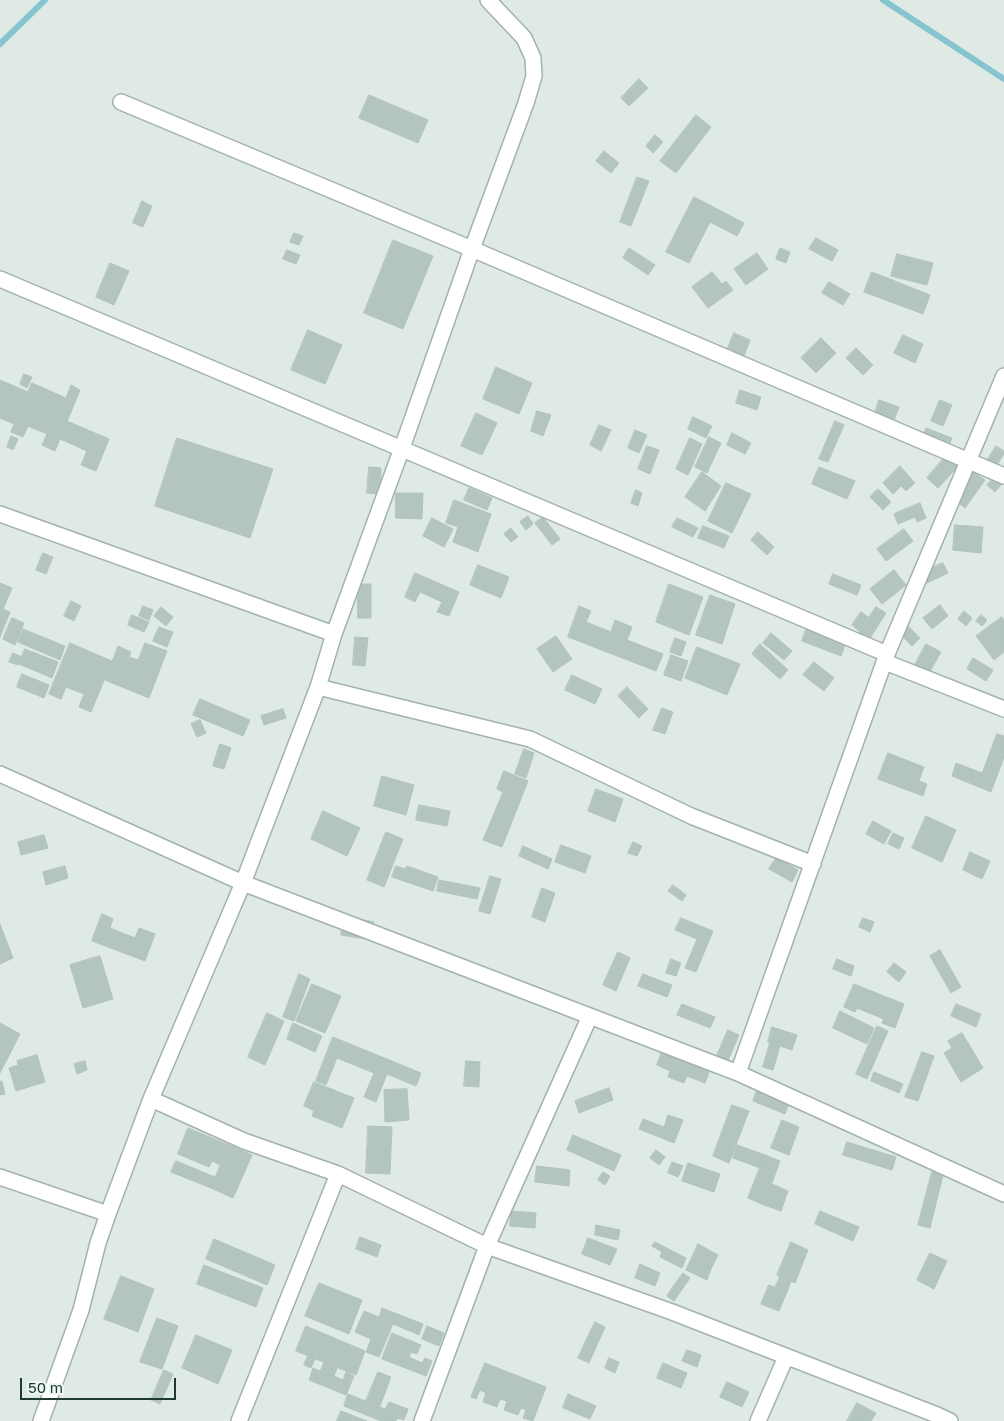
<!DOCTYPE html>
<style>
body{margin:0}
#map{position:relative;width:1004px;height:1421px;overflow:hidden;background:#dfeae5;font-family:"Golos Text",sans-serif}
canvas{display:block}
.scale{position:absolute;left:20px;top:1378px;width:156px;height:22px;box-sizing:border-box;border:2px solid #203a33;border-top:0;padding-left:6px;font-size:15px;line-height:18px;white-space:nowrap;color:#203a33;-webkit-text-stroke:4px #eff7f3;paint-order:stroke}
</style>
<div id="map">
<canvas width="1004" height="1421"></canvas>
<div class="scale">50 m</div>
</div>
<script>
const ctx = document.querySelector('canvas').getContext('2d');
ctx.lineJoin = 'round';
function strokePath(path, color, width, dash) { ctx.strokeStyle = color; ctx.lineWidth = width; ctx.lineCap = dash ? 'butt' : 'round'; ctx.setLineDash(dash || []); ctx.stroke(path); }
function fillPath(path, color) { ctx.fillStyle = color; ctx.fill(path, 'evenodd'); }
strokePath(new Path2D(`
 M883,0L1004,79
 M0,44L45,0`), '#86c4d0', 6);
const building = new Path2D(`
 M639,79L648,88L629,106L621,98Z
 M369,95L428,120L418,143L359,118Z
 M696,115L711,127L676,173L660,161Z
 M655,135L663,142L653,153L646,146Z
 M604,151L619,163L611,173L596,161Z
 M637,177L649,181L631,226L620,222Z
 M694,197L744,223L737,236L710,222L689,263L666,252Z
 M142,201L152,206L143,227L133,223Z
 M294,233L303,236L299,245L290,242Z
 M816,238L838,250L832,261L809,249Z
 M393,240L433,256L403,329L364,313Z
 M629,248L655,265L648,275L623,258Z
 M780,248L790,252L786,263L776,259Z
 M287,250L300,255L296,264L283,259Z
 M757,253L768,269L746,285L734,269Z
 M897,254L933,263L927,285L891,276Z
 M110,263L129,271L114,305L96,297Z
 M712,272L722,284L726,281L733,290L708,308L692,287Z
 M872,272L930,295L923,314L864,292Z
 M829,282L850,294L843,305L822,293Z
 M308,330L342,345L325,384L291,370Z
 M734,333L750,340L739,369L722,363Z
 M903,335L923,344L915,363L894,353Z
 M821,338L836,353L816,373L801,358Z
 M856,348L873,365L863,375L846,358Z
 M496,367L532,383L519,414L483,399Z
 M24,374L32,377L27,388L20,384Z
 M0,380L28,392L14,424L0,418Z
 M32,383L66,398L71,385L80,390L55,451L42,445L47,434L28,426L23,437L11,432Z
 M740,390L761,397L757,410L736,403Z
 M879,400L899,407L893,423L874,416Z
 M940,400L952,405L943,426L931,421Z
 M537,411L551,415L543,436L531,431Z
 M476,413L497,423L482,455L461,446Z
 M693,417L712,426L706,438L688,429Z
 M67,421L109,439L96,471L81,465L87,451L60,439Z
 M835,421L844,425L828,462L819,459Z
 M599,425L611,430L601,451L590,445Z
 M926,428L952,438L948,448L923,438Z
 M635,430L647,435L639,453L628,448Z
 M732,433L751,443L745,454L727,445Z
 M11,436L18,439L13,450L7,447Z
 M709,437L721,443L707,473L695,467Z
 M177,438L273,469L250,538L155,506Z
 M690,438L702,444L688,475L676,469Z
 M647,446L659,450L650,474L638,469Z
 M996,446L1004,451V454L993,471L984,465Z
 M950,451L962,462L938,488L927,478Z
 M900,466L915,483L906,491L901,486L893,494L883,483Z
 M369,467L381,468L380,494L367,493Z
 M819,467L855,481L847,499L812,484Z
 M969,469L985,480L965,508L949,496Z
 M702,472L721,486L705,511L685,497Z
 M998,473L1004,481L995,492L987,485Z
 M726,483L751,494L732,533L708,521Z
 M469,488L492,498L487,510L464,500Z
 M878,489L891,502L883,510L870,497Z
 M636,490L642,493L638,506L631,503Z
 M396,493H423L422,519L396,518Z
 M454,500L491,514L478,552L453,542L458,527L446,523Z
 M920,503L926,518L917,522L915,517L898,524L894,514Z
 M528,516L533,524L526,530L520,522Z
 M543,517L560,539L552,545L535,523Z
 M432,518L453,529L444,547L423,536Z
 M677,518L698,528L693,537L672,527Z
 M955,525L983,527L981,553L953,550Z
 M703,526L729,536L724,548L698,538Z
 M511,528L518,537L511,542L504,534Z
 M904,529L913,541L886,561L877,549Z
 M758,532L774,547L767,555L751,540Z
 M43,553L53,557L46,574L36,570Z
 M943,563L948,573L927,583L921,572Z
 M478,565L509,577L501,598L470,585Z
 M894,570L906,585L882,604L870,589Z
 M415,573L459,592L449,616L437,612L442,602L420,592L415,602L405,597Z
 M833,574L861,585L857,595L829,584Z
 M0,583L12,588L3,609L10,612L0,637Z
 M358,584H371V618H358Z
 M669,584L703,597L689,635L656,622Z
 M710,595L735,604L722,644L696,635Z
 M71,601L81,606L74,621L64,616Z
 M940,605L948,616L932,629L923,618Z
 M143,606L153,610L149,620L139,616Z
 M579,606L591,611L586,622L611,632L615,620L632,627L627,640L663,654L656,671L568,637Z
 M161,607L173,617L166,626L154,616Z
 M876,607L886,613L867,643L857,636Z
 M964,611L972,618L966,626L958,619Z
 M861,612L868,617L859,631L852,625Z
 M132,615L149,622L144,632L128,625Z
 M981,615L987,620L982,626L976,621Z
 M1002,617L1004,621V652L994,660L976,636Z
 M12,618L24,623L15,645L3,639Z
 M907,625L920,638L912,646L899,633Z
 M159,627L173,632L167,647L153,641Z
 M807,627L846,642L841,656L802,641Z
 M23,629L65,646L60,660L18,642Z
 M771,633L792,651L784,660L763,643Z
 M556,636L572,659L553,672L537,649Z
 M355,637L368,638L365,666L353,665Z
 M675,638L686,642L681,656L670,652Z
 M70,643L112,661L91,712L79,707L84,694L66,687L61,699L49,694Z
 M145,643L167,651L149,698L105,680L118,646L131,652L129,657L138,660Z
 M760,644L788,670L780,679L752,654Z
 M926,644L941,652L928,675L914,667Z
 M697,647L740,664L727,695L685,678Z
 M25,649L58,662L52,678L19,664Z
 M13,653L22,657L18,665L9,662Z
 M671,655L688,661L681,681L664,675Z
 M973,658L993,670L986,681L967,669Z
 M814,662L834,678L824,691L803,675Z
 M22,674L49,685L44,698L17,687Z
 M572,675L602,689L595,704L565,690Z
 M627,687L648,709L639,718L618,696Z
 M200,699L250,720L243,736L193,715Z
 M662,708L673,712L665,734L653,730Z
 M283,709L286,718L264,725L261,716Z
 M200,720L206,733L197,737L191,724Z
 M997,734L1004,736V757L991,792L952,776L956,763L982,773Z
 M220,744L231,748L224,769L213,766Z
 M524,749L534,753L526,778L515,774Z
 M888,753L924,767L919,781L927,784L923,796L878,779Z
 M504,771L528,781L502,847L483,840L503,792L497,789Z
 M382,776L414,785L406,815L374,806Z
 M596,789L623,799L615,822L588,811Z
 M419,805L450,811L447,826L416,820Z
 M323,811L360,828L347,856L311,839Z
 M926,816L956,830L942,862L912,848Z
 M873,821L891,831L884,844L866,834Z
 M386,832L403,839L384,887L367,880Z
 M893,833L904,838L899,849L888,844Z
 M44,835L48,848L21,855L18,842Z
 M633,842L642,846L637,856L628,853Z
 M561,845L591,856L585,873L555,862Z
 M523,846L552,859L548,869L519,856Z
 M970,852L990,861L982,879L963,870Z
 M776,858L798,870L792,882L769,869Z
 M65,866L68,878L46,885L43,872Z
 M396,866L405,869L407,866L438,877L433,891L392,877Z
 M490,876L501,879L490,914L479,911Z
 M439,880L480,888L477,899L437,891Z
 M673,885L686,895L682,901L668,891Z
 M542,888L555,893L545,922L532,917Z
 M102,914L113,919L110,928L135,938L139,928L155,934L145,961L92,941Z
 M344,916L374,922L371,940L341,935Z
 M681,918L713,931L696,972L685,968L697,939L675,930Z
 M863,918L874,922L870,932L859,927Z
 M0,924L13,958L0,964Z
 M940,950L961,987L951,993L930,956Z
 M618,952L630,958L616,991L603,985Z
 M100,956L113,999L83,1008L70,965Z
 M671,959L681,963L676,976L666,973Z
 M837,959L854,966L851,976L833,969Z
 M894,963L906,972L899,982L887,972Z
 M299,974L310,979L294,1021L283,1017Z
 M643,974L672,985L667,997L638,986Z
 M312,984L341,996L325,1033L296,1021Z
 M854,984L904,1004L895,1028L882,1023L884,1019L857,1008L855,1012L844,1007Z
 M682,1004L715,1017L710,1028L677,1015Z
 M956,1004L981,1014L976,1027L951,1016Z
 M840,1011L874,1028L867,1044L833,1028Z
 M267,1013L284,1021L265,1065L248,1057Z
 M0,1023L20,1034L0,1073Z
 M293,1023L322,1036L315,1052L287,1039Z
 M877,1026L888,1031L867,1079L856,1074Z
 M772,1027L797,1035L792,1050L768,1042Z
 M728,1030L739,1035L727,1063L716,1058Z
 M962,1033L983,1068L961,1082L944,1053L952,1048L948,1041Z
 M333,1037L421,1073L416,1086L387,1074L376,1102L364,1097L374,1073L337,1058L326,1085L316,1081Z
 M770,1043L780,1046L773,1070L763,1067Z
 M665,1044L713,1062L705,1083L687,1076L684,1083L668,1077L670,1071L657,1065Z
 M922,1052L934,1056L918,1101L905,1097Z
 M37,1055L45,1082L16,1091L9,1068L18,1065L17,1061Z
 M85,1061L87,1070L77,1074L74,1064Z
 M466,1061L480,1062L479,1087L464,1086Z
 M874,1072L903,1084L899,1093L871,1081Z
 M761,1080L793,1092L785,1114L753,1101Z
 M2,1081L5,1094L0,1095V1082Z
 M314,1082L354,1098L342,1128L312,1116L314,1111L304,1106Z
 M609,1088L613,1100L579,1113L575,1101Z
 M407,1089L409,1120L385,1122L384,1090Z
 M732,1105L749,1111L729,1163L713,1156Z
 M668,1115L683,1120L674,1143L639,1129L643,1119L664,1127Z
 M782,1120L799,1127L789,1155L771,1148Z
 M368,1126L392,1127L390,1174L366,1173Z
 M188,1128L229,1145L220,1165L212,1161L209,1167L178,1154Z
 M573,1135L621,1155L614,1171L567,1150Z
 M847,1142L896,1157L892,1170L843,1155Z
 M229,1145L252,1155L233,1198L211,1188Z
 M737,1145L765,1155L760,1168L733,1158Z
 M656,1150L665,1157L659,1165L650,1158Z
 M765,1155L780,1161L764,1205L748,1198Z
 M176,1161L215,1177L211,1188L171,1172Z
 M672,1162L683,1166L678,1177L668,1173Z
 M688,1163L720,1174L714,1192L682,1181Z
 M537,1166L570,1170L569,1186L535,1182Z
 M603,1172L610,1176L605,1185L598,1180Z
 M932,1172L943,1175L930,1228L918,1225Z
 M772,1184L788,1191L781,1211L764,1205Z
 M511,1211L536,1213L535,1228L510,1226Z
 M820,1211L859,1227L853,1241L815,1224Z
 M596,1225L620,1230L618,1240L595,1235Z
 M360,1237L381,1245L377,1257L356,1249Z
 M588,1238L617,1249L610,1265L582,1254Z
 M214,1239L275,1265L267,1285L206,1259Z
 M655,1242L686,1258L682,1268L660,1257L662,1252L652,1246Z
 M791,1242L808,1250L795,1283L777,1275Z
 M698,1244L718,1255L711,1269L691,1260Z
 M930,1253L947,1261L934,1289L917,1280Z
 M691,1260L711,1269L707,1280L686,1270Z
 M640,1264L660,1273L655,1286L635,1278Z
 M204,1265L263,1288L256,1307L197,1284Z
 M683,1273L690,1278L674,1301L667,1296Z
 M121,1276L154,1289L138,1332L104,1319Z
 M780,1277L791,1281L787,1292L775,1288Z
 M319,1283L362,1300L349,1334L305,1316Z
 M769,1285L787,1292L779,1311L761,1304Z
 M382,1308L423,1324L419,1335L393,1324L379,1357L366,1352L371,1339L355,1332L364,1311L379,1317Z
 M157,1318L178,1326L162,1369L140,1362Z
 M595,1322L605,1327L589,1363L578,1358Z
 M306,1326L365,1351L356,1375L296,1351Z
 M427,1326L444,1333L439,1346L422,1339Z
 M392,1333L421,1345L417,1354L411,1352L409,1357L422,1363L425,1358L432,1361L426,1376L382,1359Z
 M196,1335L232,1350L218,1384L182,1368Z
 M687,1350L701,1355L697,1367L682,1361Z
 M308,1356L315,1359L311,1368L304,1365Z
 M609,1358L619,1362L615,1373L605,1368Z
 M324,1363L337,1368L334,1376L343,1380L346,1372L354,1376L346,1395L309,1380L313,1368L320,1371Z
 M485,1363L546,1387L533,1421L523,1418L526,1410L521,1408L518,1415L504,1410L507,1401L500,1399L497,1407L483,1402L486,1393L480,1390L476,1399L471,1397Z
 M663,1363L687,1373L681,1388L657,1378Z
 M164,1370L173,1374L160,1404L151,1400Z
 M378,1372L391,1377L380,1406L366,1401Z
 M727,1382L749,1392L742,1407L720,1397Z
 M348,1394L385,1409L389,1402L408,1409L404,1420L397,1418L396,1421H381L344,1406Z
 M568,1394L596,1406L590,1419L563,1408Z
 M857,1403L876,1413L871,1421H847Z
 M341,1411L367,1421H337Z`);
fillPath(building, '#b4c5be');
strokePath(building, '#b1c4bc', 1);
const minor = new Path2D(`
 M121,102L472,249L1004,476
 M0,279L887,654L738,1073
 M0,514L334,634
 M887,654L1004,376
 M885,662L1004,709
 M318,687L530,739L691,816L813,864
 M0,774L243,883L738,1073L1004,1194
 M151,1099L244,1141L338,1174L487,1246L672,1312L937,1415L950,1421
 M0,1177L108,1214
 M41,1421L81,1310L98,1243L108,1214L151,1099L243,883L318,687L334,634L402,448L472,249L526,103L534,76L533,58L524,38L488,0
 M239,1421L338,1174
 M422,1421L487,1246L590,1016
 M758,1421L786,1357`);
strokePath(minor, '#a2b2ac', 18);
strokePath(minor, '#fff', 15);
</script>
